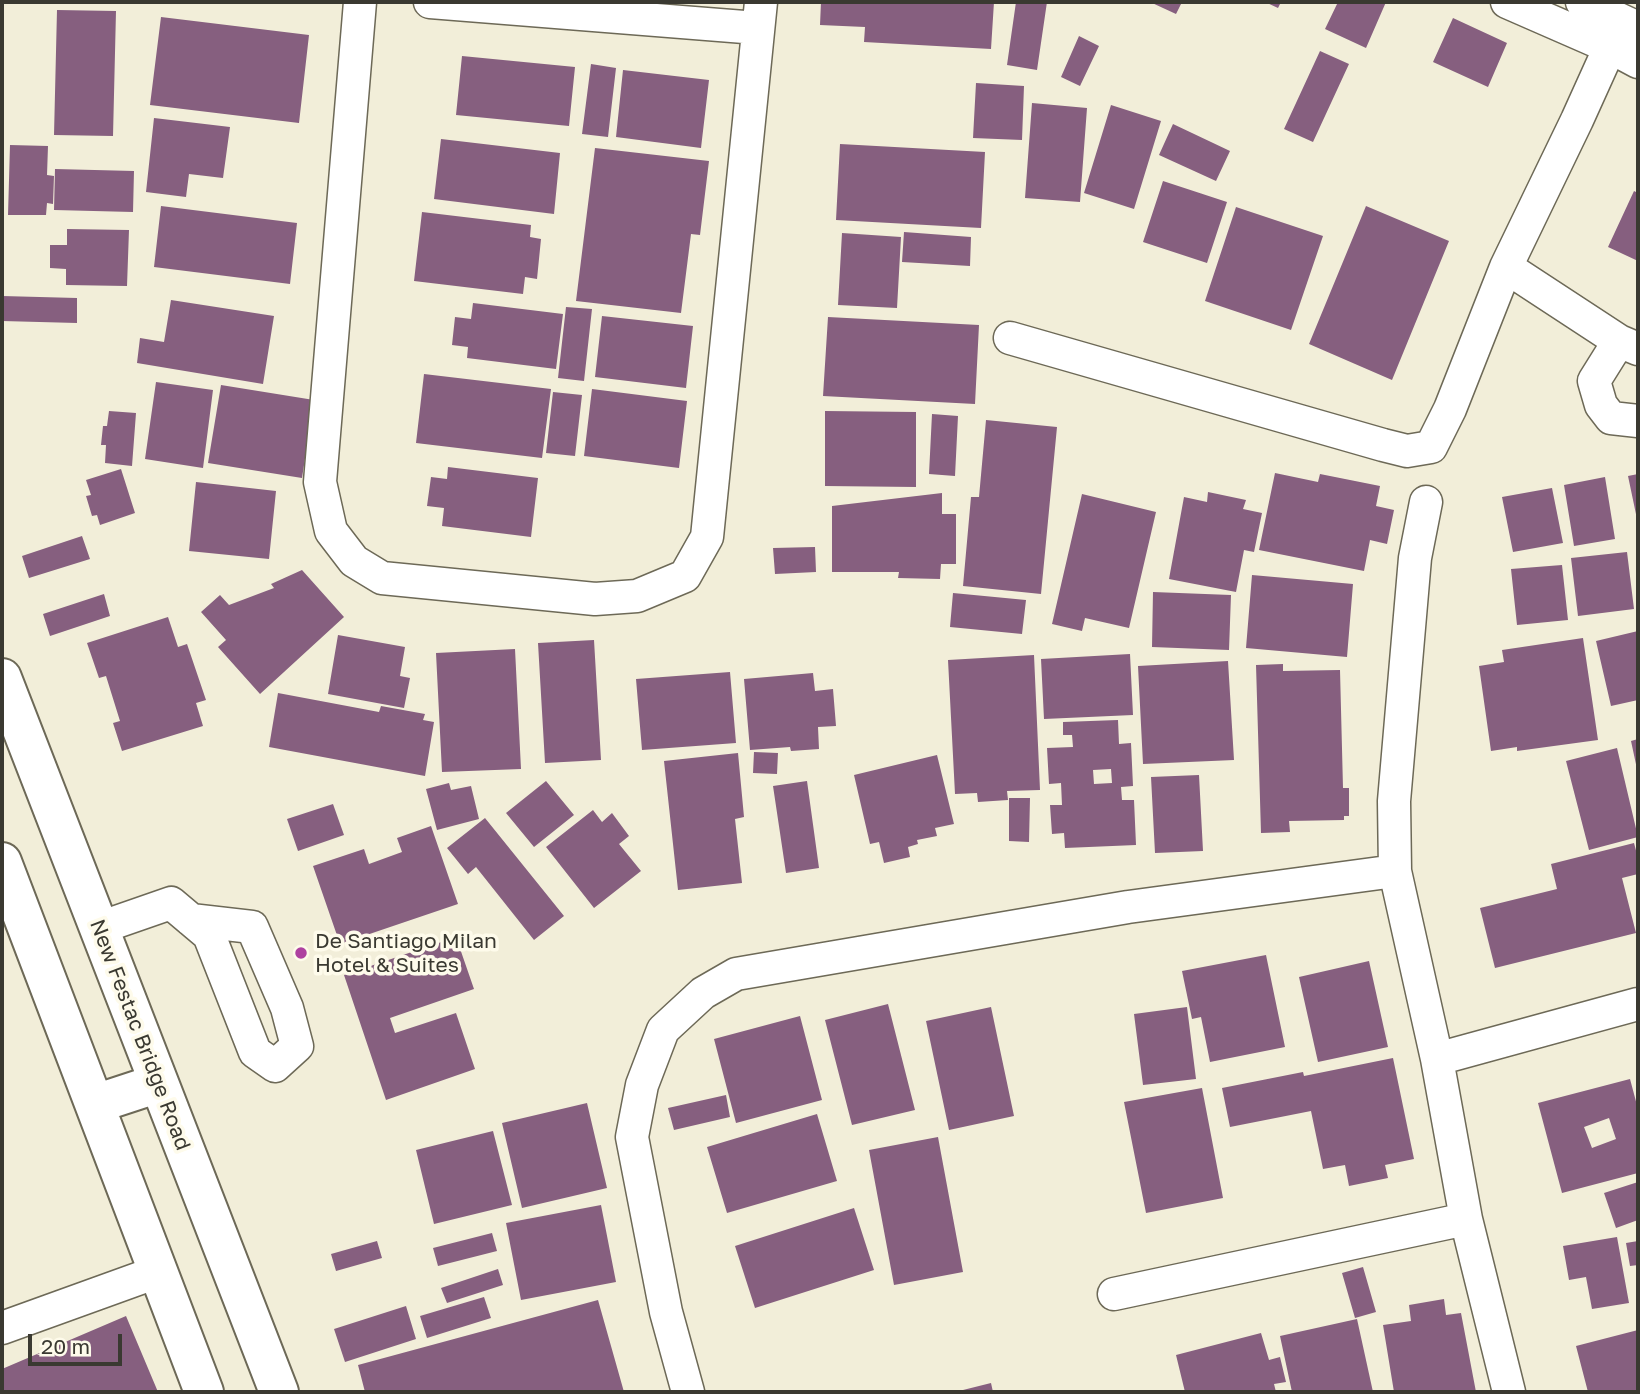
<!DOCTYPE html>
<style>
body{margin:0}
#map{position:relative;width:1640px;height:1394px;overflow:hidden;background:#f2eed9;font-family:"Golos Text",sans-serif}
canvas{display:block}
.frame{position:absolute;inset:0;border:4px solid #3a3931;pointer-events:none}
.scale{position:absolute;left:28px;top:1334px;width:94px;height:32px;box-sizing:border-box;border:4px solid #3a3931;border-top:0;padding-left:9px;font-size:21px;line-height:24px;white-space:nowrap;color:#3a3931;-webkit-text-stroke:5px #fefbeb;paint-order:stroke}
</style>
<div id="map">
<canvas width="1640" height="1394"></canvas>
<div class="frame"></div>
<div class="scale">20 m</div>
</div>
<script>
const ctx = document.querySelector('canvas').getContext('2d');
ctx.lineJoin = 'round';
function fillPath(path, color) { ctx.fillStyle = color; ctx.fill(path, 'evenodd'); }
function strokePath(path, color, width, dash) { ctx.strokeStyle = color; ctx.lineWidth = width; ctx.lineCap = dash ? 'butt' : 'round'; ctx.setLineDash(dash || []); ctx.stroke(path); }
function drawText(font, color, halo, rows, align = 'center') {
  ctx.font = font + ' "Golos Text",sans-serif'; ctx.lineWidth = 7; ctx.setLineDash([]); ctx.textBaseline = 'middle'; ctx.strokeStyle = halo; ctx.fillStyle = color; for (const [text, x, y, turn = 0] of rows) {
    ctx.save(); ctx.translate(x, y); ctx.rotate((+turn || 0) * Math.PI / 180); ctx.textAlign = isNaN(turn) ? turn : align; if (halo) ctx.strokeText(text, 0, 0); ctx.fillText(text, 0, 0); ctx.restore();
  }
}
fillPath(new Path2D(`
 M821,2H994L991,49L864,42L865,27L820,25Z
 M1016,2H1047L1037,70L1007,65Z
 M1150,2H1182L1176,14Z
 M1265,2H1281L1278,8Z
 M1338,2H1386L1366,48L1325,29Z
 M57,10L116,11L113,136L54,135Z
 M161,17L309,35L299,123L150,105Z
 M1453,18L1507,43L1488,87L1433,62Z
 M1079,36L1099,46L1080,86L1061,77Z
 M1320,51L1349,64L1313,142L1284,129Z
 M462,56L575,67L569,126L456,115Z
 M591,64L616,68L608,137L582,134Z
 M623,70L709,80L701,148L616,137Z
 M976,83L1024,86L1022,140L973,138Z
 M1032,103L1087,108L1080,202L1025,198Z
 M1111,105L1161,121L1134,209L1084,193Z
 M154,118L230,127L223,178L189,174L186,197L146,192Z
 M1173,124L1230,151L1216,181L1159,155Z
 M441,139L560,153L554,214L434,199Z
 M840,144L985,152L981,228L836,220Z
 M10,145L48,146L47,175L54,176L53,204L47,203L46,215H8Z
 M595,148L709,161L700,235L691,234L681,313L576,301Z
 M55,169L134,171L133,212L54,210Z
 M1163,181L1227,202L1207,263L1143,242Z
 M1634,191L1638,193V261L1608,247Z
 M161,206L297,223L290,284L154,267Z
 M1366,206L1449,241L1392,380L1309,344Z
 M1236,207L1323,236L1291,330L1205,301Z
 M422,212L531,225L530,237L541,239L537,279L525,277L523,294L414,281Z
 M67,229L129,230L127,286L66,285V269L50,268V245H67Z
 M904,232L971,237L970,266L902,262Z
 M842,233L901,237L897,308L838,305Z
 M2,296L77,298V323L2,321Z
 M171,300L274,316L263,384L137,363L140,338L164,342Z
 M473,303L563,314L556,369L467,358L468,347L452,345L455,317L471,319Z
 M566,307L592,309L584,381L558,378Z
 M602,316L693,326L686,388L595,377Z
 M828,317L979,325L975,404L823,396Z
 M424,374L551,389L542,458L416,443Z
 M156,382L213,390L203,468L145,459Z
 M221,385L314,400L302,478L208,463Z
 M592,389L687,401L679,468L584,456Z
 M553,392L582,395L575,456L546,453Z
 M109,411L136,413L132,466L105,463L106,445H101L103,426H107Z
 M825,411L916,412V487L825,486Z
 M932,414L958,416L955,476L929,474Z
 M986,420L1057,427L1041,594L963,586L971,497H979Z
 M448,467L538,478L531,537L442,526L444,508L427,506L431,477L447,479Z
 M121,469L135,513L100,525L97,515L92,516L86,496L91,495L86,480Z
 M1275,473L1318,482L1320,474L1380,486L1376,506L1394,510L1387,544L1370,540L1364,571L1259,550Z
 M1638,474V519H1637L1628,476Z
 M1605,477L1615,539L1574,546L1564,485Z
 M196,482L276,491L269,559L189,551Z
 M1552,488L1563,543L1513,552L1502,497Z
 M1208,492L1246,500L1243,509L1262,513L1254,552L1244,550L1236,592L1169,579L1184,497L1207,502Z
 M942,493V514H956V564H941L940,579L898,578L899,572H832V506Z
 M1082,494L1156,512L1129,628L1085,618L1082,631L1052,624Z
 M82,536L90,559L29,578L22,556Z
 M815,547L816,572L775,574L773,548Z
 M1627,552L1634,609L1578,616L1571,558Z
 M1562,565L1568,620L1517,625L1511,569Z
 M302,570L344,617L260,694L218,647L226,640L201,612L220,595L229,605L274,588L271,584Z
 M1252,575L1353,584L1347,657L1246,648Z
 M1153,592L1231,595L1229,650L1152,647Z
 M953,593L1026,600L1022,634L950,627Z
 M104,594L110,616L50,636L43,614Z
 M168,617L178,647L187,644L206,700L196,703L203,726L122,751L113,723L120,721L106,676L99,678L87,643Z
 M1638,631V700L1611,706L1596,641Z
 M338,635L405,647L400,676L410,678L404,708L328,694Z
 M1583,638L1598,740L1517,751V747L1491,751L1479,666L1504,662L1502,650Z
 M594,640L601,760L545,763L538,643Z
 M515,649L521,769L442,772L436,653Z
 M1130,654L1133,715L1044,719L1041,659Z
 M1034,655L1040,790L1007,791L1008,800L978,802L977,793L955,794L948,660Z
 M1228,661L1234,760L1143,764L1138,666Z
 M1283,664V671L1340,670L1343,788H1349V816H1344V820L1289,821L1290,832L1261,833L1256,665Z
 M730,672L736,743L642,750L636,679Z
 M813,673L815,691L833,689L836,726L818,727L819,749L791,751L790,747L750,750L744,679Z
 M278,693L379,712L381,706L425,714L423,720L434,722L425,776L269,747Z
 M1118,720L1119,744L1131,743L1133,786L1121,787L1122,800H1134L1136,845L1065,848L1064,833L1052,834L1050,805H1062L1061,783L1049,784L1047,748L1073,747L1072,735H1063V722ZM1111,769L1112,783L1094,784L1093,770Z
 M1638,739V769H1637L1631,741Z
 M1617,748L1638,837L1589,850L1566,761Z
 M754,752L778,753L777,774L753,773Z
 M738,753L744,817L735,819L742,883L678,890L664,761Z
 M937,755L954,824L935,828L937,836L917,840L918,844L908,847L910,857L884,863L879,842L870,844L854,775Z
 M1199,775L1203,851L1155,853L1151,777Z
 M546,781L574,815L534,847L506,813Z
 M807,781L819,868L786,873L773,786Z
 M449,783L451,790L471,786L479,819L437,830L426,789Z
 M1009,798H1030L1029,842L1009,841Z
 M333,804L344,835L298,851L287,819Z
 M593,810L602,822L612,813L629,836L619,844L641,871L594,908L546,847Z
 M485,818L564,916L534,940L476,867L468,874L447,848Z
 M431,826L458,904L340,944L313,866L364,849L369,864L402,852L397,838Z
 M1634,843L1638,858V874L1622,878L1636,933L1495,968L1480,908L1557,889L1551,864Z
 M456,937L474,989L390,1018L395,1033L456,1013L475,1069L386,1100L344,975Z
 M1266,955L1285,1047L1210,1062L1201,1017L1192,1019L1182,971Z
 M1369,961L1388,1047L1318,1062L1299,977Z
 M888,1004L915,1110L852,1125L825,1020Z
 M991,1007L1014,1116L949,1130L926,1021Z
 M1187,1007L1196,1079L1143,1085L1134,1014Z
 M800,1016L822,1100L736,1123L714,1039Z
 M1393,1058L1414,1159L1385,1165L1388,1178L1349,1186L1345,1165L1323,1169L1311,1111L1230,1127L1222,1088L1303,1072L1304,1076Z
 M1630,1079L1638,1109V1173L1562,1193L1538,1103ZM1609,1118L1616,1139L1592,1148L1584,1127Z
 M1202,1088L1223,1198L1146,1213L1124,1102Z
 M726,1095L730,1117L674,1130L668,1108Z
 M587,1103L607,1188L522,1208L502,1123Z
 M817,1114L837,1181L727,1213L707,1147Z
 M493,1131L512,1205L434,1224L416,1150Z
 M938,1137L963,1272L894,1285L869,1150Z
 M1638,1182V1220L1616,1228L1604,1193Z
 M601,1205L616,1282L521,1300L506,1223Z
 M854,1208L874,1270L755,1308L735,1246Z
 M492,1233L497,1251L438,1266L433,1248Z
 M1617,1237L1629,1303L1592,1309L1586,1277L1569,1280L1563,1246Z
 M377,1241L382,1258L336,1271L331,1254Z
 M1638,1241V1265L1630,1266L1626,1243Z
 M1363,1267L1376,1312L1355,1318L1342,1273Z
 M498,1269L503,1285L447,1303L441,1288Z
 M484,1297L491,1318L427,1338L420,1316Z
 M1444,1299L1446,1315L1461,1313L1476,1392H1394L1383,1325L1411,1321L1409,1305Z
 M598,1300L624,1392H365L358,1365Z
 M406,1306L416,1339L345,1362L334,1329Z
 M126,1316L158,1392H2V1369Z
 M1357,1319L1373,1392H1292L1280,1336Z
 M1638,1330V1392H1588L1576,1346Z
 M1261,1333L1269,1360L1280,1357L1286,1382L1274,1384L1276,1392H1185L1176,1355Z
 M991,1383L993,1392H959V1391Z`), '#865f7f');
const minor = new Path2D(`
 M360,2L320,482L331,531L354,561L382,578L595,599L637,596L685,576L707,537L761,2
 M430,2L757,28
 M1507,2L1610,47L1638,62
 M1582,2L1638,28
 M1506,267L1619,341L1638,349
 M1010,338L1383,445L1407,451L1431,447L1450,409L1506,267L1577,120L1610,47
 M1619,341L1594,381L1601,405L1611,418L1638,421
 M1426,502L1415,558L1394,801L1395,871L1437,1059L1466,1219L1509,1392
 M99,928L171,903L209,935L255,1052L275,1066L297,1046L287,1008L252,927L191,920
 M1437,1059L1638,1004
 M1114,1294L1466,1219
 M2,1328L157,1272
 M688,1392L666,1312L632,1137L642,1085L663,1030L703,993L736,974L1128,907L1395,871`);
const major = new Path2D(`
 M2,678L279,1392
 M2,862L204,1392
 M95,1104L159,1083`);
strokePath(minor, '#6d6957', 35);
strokePath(major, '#6d6957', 42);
strokePath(minor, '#fff', 32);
strokePath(major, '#fff', 38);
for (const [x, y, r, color] of [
 [301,953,7,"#ae41a0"]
]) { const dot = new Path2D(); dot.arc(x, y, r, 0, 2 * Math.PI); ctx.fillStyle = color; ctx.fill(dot); strokePath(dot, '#fefbeb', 2.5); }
drawText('21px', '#3a3931', '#fefbeb', [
 ["De Santiago Milan",315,941],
 ["Hotel & Suites",315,965]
], 'left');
drawText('21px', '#3a3931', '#fefbeb', [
 ["New Festac Bridge Road",140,1035,69]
]);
</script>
